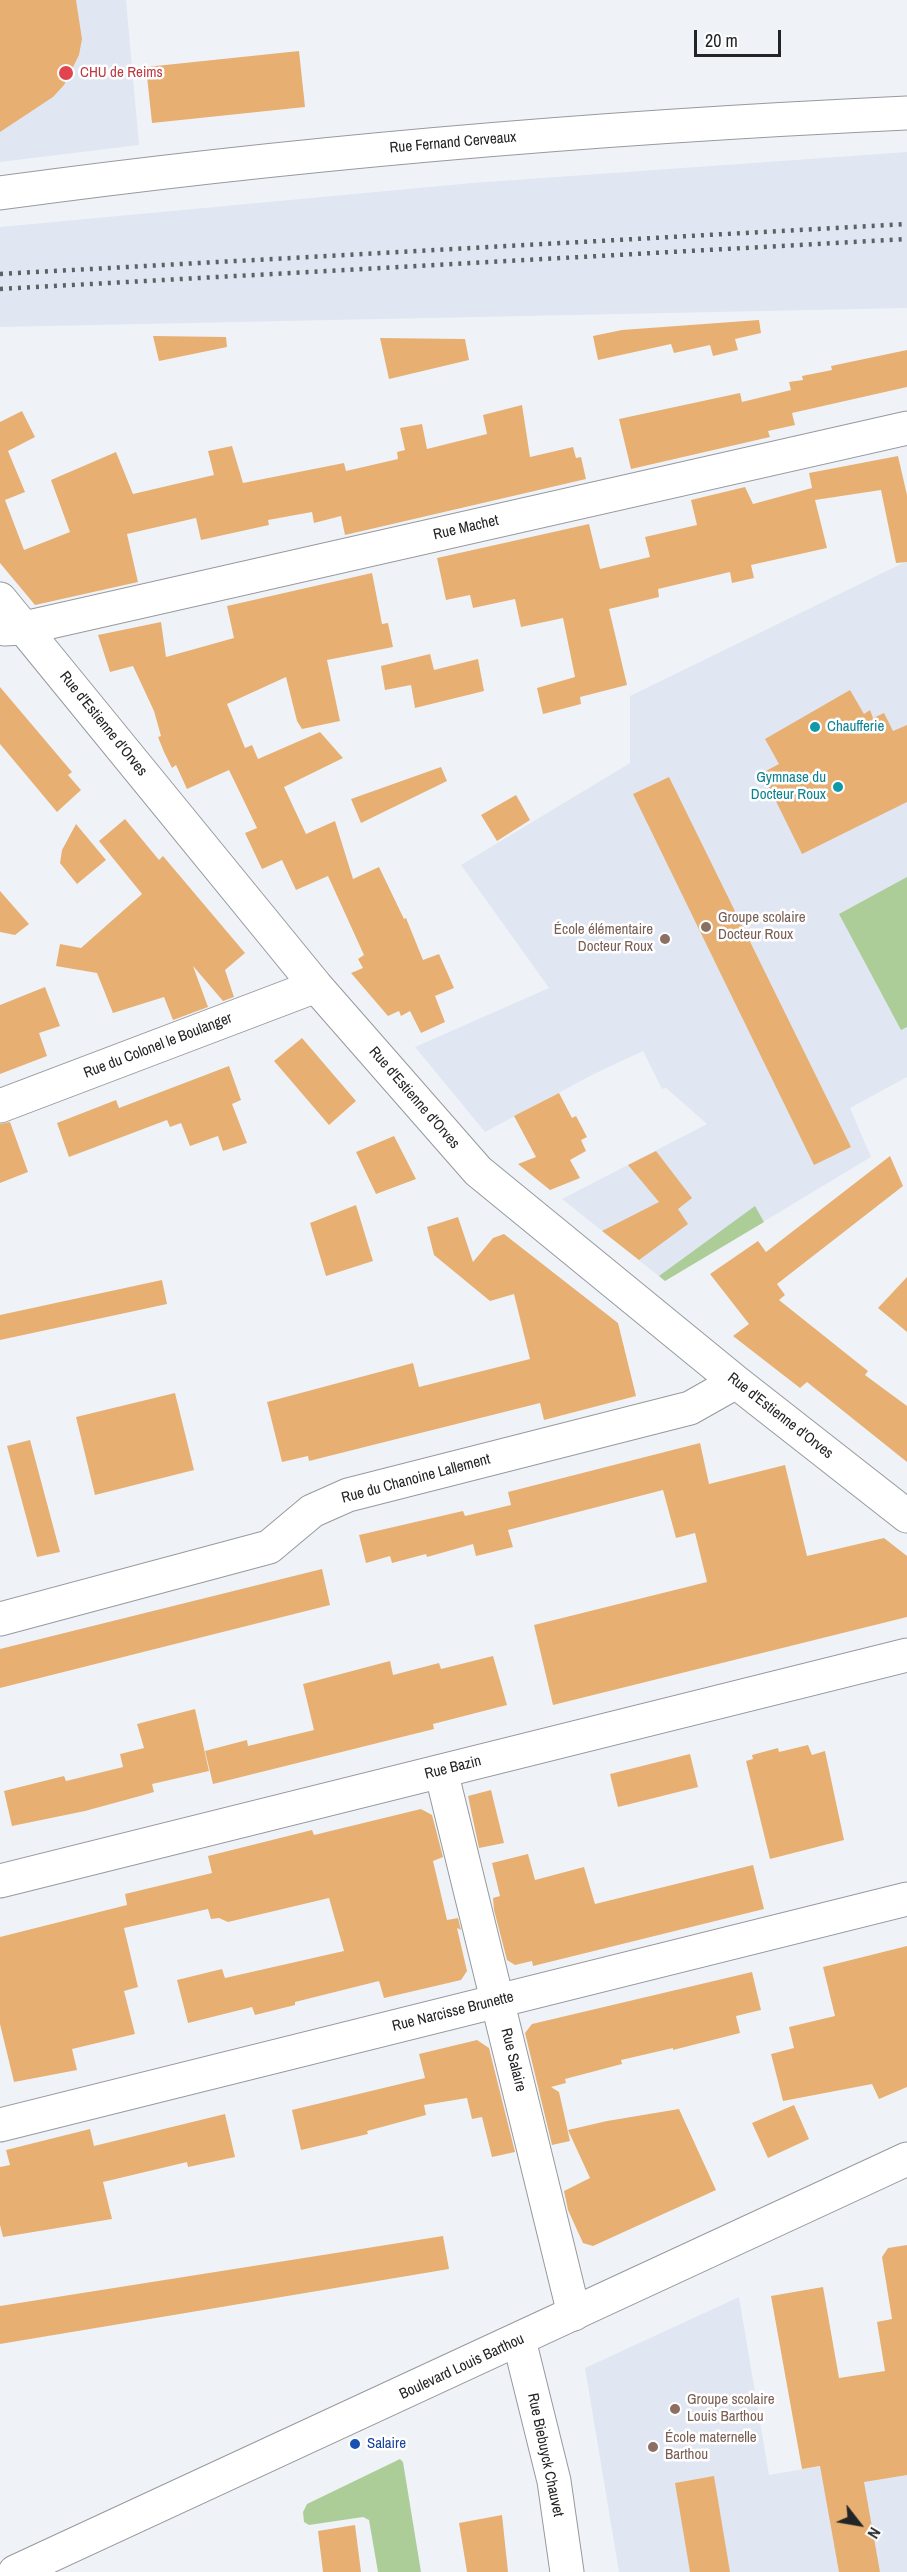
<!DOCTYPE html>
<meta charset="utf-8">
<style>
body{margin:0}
#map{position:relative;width:907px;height:2572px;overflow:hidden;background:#eff3f8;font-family:"Archivo Narrow",sans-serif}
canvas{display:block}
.north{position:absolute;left:829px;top:2494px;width:60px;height:60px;-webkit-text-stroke:4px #fff;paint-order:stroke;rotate:121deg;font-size:16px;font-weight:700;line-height:24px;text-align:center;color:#232426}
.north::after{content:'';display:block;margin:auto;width:21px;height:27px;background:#232426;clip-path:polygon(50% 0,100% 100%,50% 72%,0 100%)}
.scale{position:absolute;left:694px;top:30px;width:87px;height:27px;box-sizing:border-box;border:3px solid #232426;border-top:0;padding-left:8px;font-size:18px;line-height:21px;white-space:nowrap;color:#232426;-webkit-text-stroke:4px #fff;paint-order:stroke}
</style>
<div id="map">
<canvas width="907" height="2572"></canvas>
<div class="north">N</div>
<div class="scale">20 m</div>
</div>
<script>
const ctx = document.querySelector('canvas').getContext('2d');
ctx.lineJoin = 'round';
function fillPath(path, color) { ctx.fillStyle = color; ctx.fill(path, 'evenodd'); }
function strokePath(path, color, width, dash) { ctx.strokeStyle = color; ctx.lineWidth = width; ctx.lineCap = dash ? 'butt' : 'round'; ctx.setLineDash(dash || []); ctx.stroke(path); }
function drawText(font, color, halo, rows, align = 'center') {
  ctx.font = font + ' "Archivo Narrow",sans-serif'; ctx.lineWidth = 5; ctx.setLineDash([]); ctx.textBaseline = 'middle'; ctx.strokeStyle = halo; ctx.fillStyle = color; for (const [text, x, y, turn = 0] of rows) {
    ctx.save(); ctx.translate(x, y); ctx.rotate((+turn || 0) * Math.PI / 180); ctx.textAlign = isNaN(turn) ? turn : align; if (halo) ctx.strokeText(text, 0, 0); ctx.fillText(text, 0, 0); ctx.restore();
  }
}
fillPath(new Path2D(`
 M0,0H126L139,145L0,162Z
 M907,152V308L0,327V227L472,183Z
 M907,561V1077L850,1108L871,1157L665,1281L562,1199L707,1124L666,1088L662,1089L643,1051L594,1074L485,1132L415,1047L549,988L461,865L630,763V696Z
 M739,2297L769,2475L907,2451V2572H619L585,2368Z`), '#e0e7f3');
fillPath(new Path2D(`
 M907,877V1027L901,1030L839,914Z
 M755,1206L764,1222L665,1281L659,1276Z
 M400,2459L403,2462L421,2572H378L369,2520L363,2517L309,2525L304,2522L303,2512L307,2504Z`), '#adcd98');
fillPath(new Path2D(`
 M0,0H76L82,39L79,55L64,85L53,97L0,132Z
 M299,51L305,107L152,123L146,67Z
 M759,320L761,333L735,339L738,350L713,356L710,345L674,353L671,344L598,360L593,336L622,330Z
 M153,336L226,337L227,347L159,361Z
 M380,338L465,339L469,360L389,379Z
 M907,350V387L792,413L795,425L768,431L770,437L631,469L619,419L740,393L742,402L791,390L789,382L803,380L802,376L832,370L831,366Z
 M522,405L530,457L573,447L576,458L581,457L586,479L345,535L341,516L314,523L312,512L268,520L269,525L201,540L196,518L127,534L138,582L35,605L0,563V422L22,411L35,437L8,451L25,492L5,500L24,550L70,532L51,480L116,452L133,494L214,475L208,451L232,446L243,483L344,463L346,471L398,459L397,452L405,450L400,428L422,424L427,449L487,434L483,415Z
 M898,456L907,495V562L896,563L881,490L815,500L827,548L751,565L754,578L732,583L730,572L658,589L659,597L609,609L627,685L580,697L581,704L543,714L537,688L575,677L563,618L521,627L515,599L473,608L470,595L446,600L437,558L589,524L600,569L650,557L645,537L697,525L691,500L745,487L753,504L812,488L809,473Z
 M372,573L382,624L388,623L393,647L327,660L340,721L302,729L297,721L286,677L227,704L245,748L252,745L258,759L320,732L343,758L284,787L306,834L335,821L353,879L379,867L404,919L406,918L423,960L439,954L454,988L435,996L445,1022L421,1033L410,1011L401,1016L399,1011L388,1016L351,973L363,968L358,959L364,955L328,876L296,890L282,860L262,869L245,833L257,828L229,770L187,789L176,765L172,768L164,752L158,737L161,736L154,711L133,666L110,672L98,635L161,622L166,657L234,638L227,606Z
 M430,654L434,670L478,659L484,691L415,708L411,685L385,690L381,666Z
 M0,687L72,772L68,775L81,790L57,812L0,744Z
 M850,690L864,714L870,710L873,718L884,713L893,731L907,725V802L802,854L762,773L779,764L765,739Z
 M441,767L447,781L361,823L351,799Z
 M669,777L851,1147L814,1165L633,794Z
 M516,795L530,820L497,841L481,815Z
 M125,819L159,860L163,856L245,953L225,970L234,997L223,1001L193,966L208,1007L173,1020L164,997L113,1013L97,973L56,966L60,944L81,948L142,894L99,841Z
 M76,824L106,860L77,884L60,863L62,850Z
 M0,891L29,924L15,935L0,932Z
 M45,987L60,1026L39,1033L47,1056L0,1074V1005Z
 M302,1038L356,1101L329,1125L274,1061Z
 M229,1066L241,1100L232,1104L247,1143L223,1151L218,1136L190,1146L181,1123L170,1127L167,1120L69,1157L57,1123L116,1100L119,1108Z
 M559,1093L572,1118L576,1116L587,1137L581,1140L586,1151L570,1160L580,1178L550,1190L518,1164L536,1157L514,1116Z
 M10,1122L28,1172L0,1183V1124Z
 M394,1136L416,1179L376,1194L356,1152Z
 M656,1151L692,1198L678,1209L688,1224L639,1260L602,1231L659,1202L628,1165Z
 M890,1156L903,1186L777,1284L785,1295L779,1300L868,1371L865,1375L907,1406V1462L807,1382L800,1388L733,1336L749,1324L710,1274L758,1241L766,1252Z
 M356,1205L373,1261L326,1276L310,1223Z
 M458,1217L473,1262L493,1238L504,1234L618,1323L636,1396L544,1420L540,1403L309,1461L308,1456L282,1462L267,1402L413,1363L419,1387L530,1359L514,1294L490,1301L434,1255L427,1227Z
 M907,1277V1332L878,1308Z
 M162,1280L167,1304L0,1340V1315Z
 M175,1393L194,1470L95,1495L76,1417Z
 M30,1440L60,1552L37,1557L7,1446Z
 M700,1443L709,1484L785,1465L807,1556L884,1538L907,1556V1617L553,1705L534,1625L707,1582L695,1533L676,1538L663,1490L508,1530L513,1547L476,1556L473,1544L427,1557L426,1554L392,1563L390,1556L366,1563L359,1535L463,1511L465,1516L511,1505L508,1492Z
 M322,1569L330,1605L0,1688V1649Z
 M493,1656L507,1705L433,1724L434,1729L213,1784L205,1751L247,1740L248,1746L314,1730L303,1684L390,1661L393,1675L439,1663L441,1669Z
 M195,1709L209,1771L152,1784L154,1792L140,1796L85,1811L12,1826L4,1791L64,1776L66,1781L123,1767L120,1754L144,1748L137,1724Z
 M808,1745L812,1755L825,1751L844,1840L770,1859L746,1761L753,1759L752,1755L778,1748L779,1752Z
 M690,1754L698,1787L618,1807L610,1774Z
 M491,1790L504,1843L479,1848L468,1796Z
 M421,1809L432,1815L443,1857L433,1861L447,1920L458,1918L461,1930L457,1928L467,1971L461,1980L384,1998L379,1981L295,2002V2005L255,2015L252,2007L188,2023L177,1980L222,1969L225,1978L344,1951L329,1898L228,1922L219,1918L211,1919L208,1909L124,1928L138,1987L124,1991L135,2034L72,2049L77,2070L14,2082L0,2024V1937L127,1905L125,1894L212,1873L208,1856L312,1830L314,1835Z
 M528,1854L535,1880L584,1867L595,1904L753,1865L764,1909L533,1966L532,1961L515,1965L507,1960L494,1910L493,1898L500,1896L492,1863Z
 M907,1946V2087L879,2099L872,2084L783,2101L771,2054L794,2048L789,2027L835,2016L823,1967Z
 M752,1972L761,2010L736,2016L740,2033L673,2050V2048L621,2060L622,2064L565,2079L566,2083L551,2087L559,2092L570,2141L552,2145L525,2033L532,2024Z
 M477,2040L489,2048L515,2152L492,2157L482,2117L472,2119L467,2098L424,2105L426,2115L367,2131L368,2134L301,2150L292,2110L425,2078L419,2054Z
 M794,2105L809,2139L768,2158L752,2123Z
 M679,2109L716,2190L593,2246L583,2243L568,2210L564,2191L590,2178L568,2130L607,2121Z
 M225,2114L235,2157L188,2167L187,2162L103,2182L112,2219L3,2237L0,2225V2167L10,2165L6,2150L90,2129L94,2146Z
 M443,2236L449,2269L0,2344V2306Z
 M907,2245V2475L864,2482L880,2572H839L820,2466L802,2469L771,2296L823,2287L839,2378L885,2371L877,2322L892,2319L882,2257L888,2248Z
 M714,2476L730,2572H690L675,2483Z
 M502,2515L508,2572H467L459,2523Z
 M355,2525L361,2572H323L318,2531Z`), '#e7b072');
const minor = new Path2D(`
 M0,193C301,152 604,127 907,113
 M0,599L316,986L478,1171L736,1382L907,1516
 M4,629L24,628L907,428
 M0,1106L316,986
 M0,1619L269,1547L312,1511L348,1495L690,1408L736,1382
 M441,1771L574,2314
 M0,1881L907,1655
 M0,2125L907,1899
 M519,2340L554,2481L567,2572`);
const tertiary = new Path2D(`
 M15,2572L907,2159`);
strokePath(minor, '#97999e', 35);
strokePath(tertiary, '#97999e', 35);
strokePath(minor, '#fff', 33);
strokePath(tertiary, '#fff', 33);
strokePath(new Path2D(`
 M0,274L907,224
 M0,289L907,239`), '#5e6063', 4.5, [3, 6]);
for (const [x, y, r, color] of [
 [66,73,8,"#e0444e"],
 [815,727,6,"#0f9aa8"],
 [838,787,6,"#0f9aa8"],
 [706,927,6,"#8d6e63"],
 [665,939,6,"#8d6e63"],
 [675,2409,6,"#8d6e63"],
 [355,2444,6,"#1a4fb4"],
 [653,2447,6,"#8d6e63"]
]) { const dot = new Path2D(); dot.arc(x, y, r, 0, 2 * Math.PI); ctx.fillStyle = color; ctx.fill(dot); strokePath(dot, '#fff', 2); }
drawText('15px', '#be3a42', '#fff', [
 ["CHU de Reims",80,73]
], 'left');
drawText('15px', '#232426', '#fff', [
 ["Rue Fernand Cerveaux",453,143,-5],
 ["Rue Machet",466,528,-13],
 ["Rue d'Estienne d'Orves",103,724,51],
 ["Rue du Colonel le Boulanger",158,1046,-21],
 ["Rue d'Estienne d'Orves",414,1098,49],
 ["Rue d'Estienne d'Orves",780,1416,38],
 ["Rue du Chanoine Lallement",416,1479,-15],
 ["Rue Bazin",453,1768,-14],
 ["Rue Narcisse Brunette",453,2012,-14],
 ["Rue Salaire",513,2060,76],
 ["Boulevard Louis Barthou",462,2367,-25],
 ["Rue Biebuyck Chauvet",545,2455,78]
]);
drawText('15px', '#0d838f', '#fff', [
 ["Chaufferie",827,727],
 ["Gymnase du",826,778,"right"],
 ["Docteur Roux",826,795,"right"]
], 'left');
drawText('15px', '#785e54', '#fff', [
 ["Groupe scolaire",718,918],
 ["Docteur Roux",718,935],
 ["École élémentaire",653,930,"right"],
 ["Docteur Roux",653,947,"right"],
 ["Groupe scolaire",687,2400],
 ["Louis Barthou",687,2417],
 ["École maternelle",665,2438],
 ["Barthou",665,2455]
], 'left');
drawText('15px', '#164399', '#fff', [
 ["Salaire",367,2444]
], 'left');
</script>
